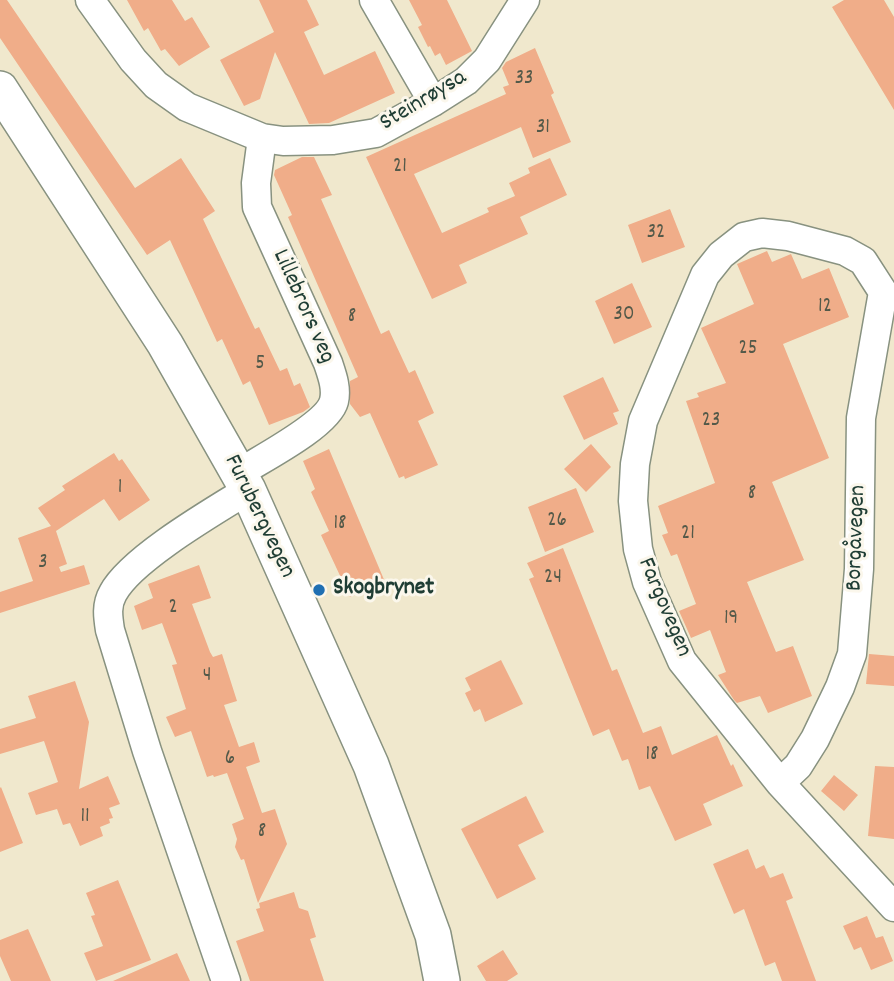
<!DOCTYPE html>
<meta charset="utf-8">
<style>
body{margin:0}
canvas{display:block;background:#f0e8cd}
</style>
<canvas width="894" height="981"></canvas>
<script>
const ctx = document.querySelector('canvas').getContext('2d');
ctx.lineJoin = 'round';
function fillPath(path, color) { ctx.fillStyle = color; ctx.fill(path, 'evenodd'); }
function strokePath(path, color, width, dash) { ctx.strokeStyle = color; ctx.lineWidth = width; ctx.lineCap = dash ? 'butt' : 'round'; ctx.setLineDash(dash || []); ctx.stroke(path); }
function drawText(font, color, halo, rows, align = 'center') {
  ctx.font = font + ' Dekko,sans-serif'; ctx.lineWidth = 6; ctx.setLineDash([]); ctx.textBaseline = 'middle'; ctx.strokeStyle = halo; ctx.fillStyle = color; for (const [text, x, y, turn = 0] of rows) {
    ctx.save(); ctx.translate(x, y); ctx.rotate((+turn || 0) * Math.PI / 180); ctx.textAlign = isNaN(turn) ? turn : align; if (halo) ctx.strokeText(text, 0, 0); ctx.fillText(text, 0, 0); ctx.restore();
  }
}
fillPath(new Path2D(`
 M0,0H7L135,188L181,158L215,211L203,219L255,329L259,327L280,371L287,368L294,386L300,383L310,407L303,412L269,425L250,381L243,385L222,339L217,342L170,240L147,255L0,38Z
 M127,0H172L185,21L192,17L210,47L179,66L165,49L161,51L148,28L144,31Z
 M259,0H307L319,25L304,32L324,75L375,51L395,93L329,123L309,124L275,52L260,99L244,106L220,60L274,32Z
 M409,0H447L472,51L446,65L440,53L435,56L430,46L428,47L418,27L422,25Z
 M844,0H884L894,17V110L832,7Z
 M535,48L554,93L551,95L571,142L533,158L521,127L414,174L442,233L489,212L487,208L515,196L509,183L530,173L528,168L550,158L567,195L520,217L528,234L459,265L467,283L432,299L366,157L506,94L503,87L509,85L502,68L506,62Z
 M302,157H314L332,195L321,199L381,334L389,330L409,373L415,370L434,413L418,421L438,465L405,479L404,476L399,478L370,413L360,417L350,404V381L358,377L288,217L292,215L274,175L275,170Z
 M670,209L685,247L642,263L628,225Z
 M767,251L772,262L791,254L802,279L829,268L849,317L783,344L829,458L772,482L804,560L747,582L776,652L793,646L812,696L768,713L760,696L737,703L734,700L718,675L726,672L710,630L691,638L679,611L696,604L677,554L671,556L662,535L668,533L658,506L715,483L686,401L699,397L697,393L726,383L701,328L754,304L737,264Z
 M632,283L652,327L614,344L595,301Z
 M603,377L619,411L613,413L618,424L584,440L563,396Z
 M591,444L611,467L586,492L564,469Z
 M329,449L385,582L350,597L321,535L329,531L311,492L315,489L303,461Z
 M114,453L119,461L122,459L150,500L119,521L104,499L56,531L67,564L59,567L61,572L84,565L90,584L0,613V592L33,581L18,538L51,526L38,508L65,490L62,486Z
 M576,488L594,532L545,552L528,507Z
 M563,548L612,671L617,669L643,733L661,726L672,755L717,735L731,766L733,764L743,786L703,804L712,825L675,841L650,786L639,790L628,759L622,761L609,729L593,736L529,579L534,577L527,563Z
 M199,565L211,598L192,604L210,652L213,657L222,654L237,701L224,705L239,747L254,742L260,762L246,767L262,813L275,809L287,844L258,903L244,859L241,860L235,847L237,839L232,824L244,819L227,773L214,777L213,775L207,777L191,731L175,737L166,717L186,709L172,665L177,664L162,623L142,630L134,606L153,598L148,584Z
 M869,654L894,656V686L866,684Z
 M501,660L523,704L485,722L480,709L474,712L465,693L471,690L465,678Z
 M75,681L89,722L79,789L108,776L120,804L109,808L113,818L109,819L110,823L100,827L103,836L80,846L70,823L63,825L57,809L36,815L28,793L58,782L44,741L0,754V729L36,718L28,696Z
 M875,766L894,767V839L868,836Z
 M834,775L858,795L844,811L821,791Z
 M1,787L23,843L0,852V788Z
 M526,796L544,832L518,845L536,879L497,899L461,829Z
 M748,849L756,869L764,865L770,878L783,873L793,898L786,901L816,981H782L775,962L765,966L744,909L734,914L713,864Z
 M118,880L151,960L96,981L84,953L103,946L91,916L95,915L86,893Z
 M294,892L299,908L308,911L316,937L310,939L324,981H250L236,941L264,931L256,909L260,908L259,903Z
 M867,916L876,938L883,936L893,961L871,970L861,947L854,950L843,926Z
 M28,929L51,981H11L0,956V940Z
 M503,950L518,974L507,981H486L477,966Z
 M177,953L190,981H113Z`), '#f0ad89');
const minor = new Path2D(`
 M90,0L133,60L156,85L187,107L262,138L283,141L333,140L376,133L433,102L466,81L487,60L525,0
 M374,0L433,102
 M239,473C261,459 328,425 334,401C337,388 332,375 328,363L257,207L256,183L262,138
 M780,783L798,766L815,739L840,687L852,654L859,569L861,418L883,292L863,261L845,251L788,236L762,233L744,237L721,255L705,275L643,421L635,464L633,501L638,549L647,582L682,661L780,783L894,907
 M226,981L147,751L110,630C108,617 106,605 113,593C131,559 214,511 248,490`);
const major = new Path2D(`
 M0,89L165,344L248,490L371,765L433,935L442,981`);
strokePath(minor, '#889280', 31);
strokePath(major, '#889280', 38);
strokePath(minor, '#fff', 28);
strokePath(major, '#fff', 35);
for (const [x, y, r, color] of [
 [319,590,7,"#1f6fb2"]
]) { const dot = new Path2D(); dot.arc(x, y, r, 0, 2 * Math.PI); ctx.fillStyle = color; ctx.fill(dot); strokePath(dot, '#fbf7ec', 2.5); }
drawText('21px', '#535949', null, [
 ["33",524,80],
 ["31",543,129],
 ["21",400,168],
 ["32",656,234],
 ["12",825,308],
 ["30",624,316],
 ["8",352,318],
 ["25",748,350],
 ["5",260,365],
 ["23",711,422],
 ["1",120,489],
 ["8",752,495],
 ["26",557,522],
 ["18",340,525],
 ["21",688,535],
 ["3",43,564],
 ["24",553,579],
 ["2",173,609],
 ["19",731,620],
 ["4",207,677],
 ["18",652,756],
 ["6",230,760],
 ["11",85,818],
 ["8",262,833]
]);
drawText('24px', '#1f3d34', '#fbf7ec', [
 ["Steinrøysa",424,102,-31],
 ["Lillebrors veg",302,307,66],
 ["Furubergvegen",258,517,64],
 ["Borgåvegen",858,538,-88],
 ["Fargovegen",663,608,67]
]);
drawText('bold 24px', '#1f3d34', '#fbf7ec', [
 ["Skogbrynet",333,590]
], 'left');
</script>
